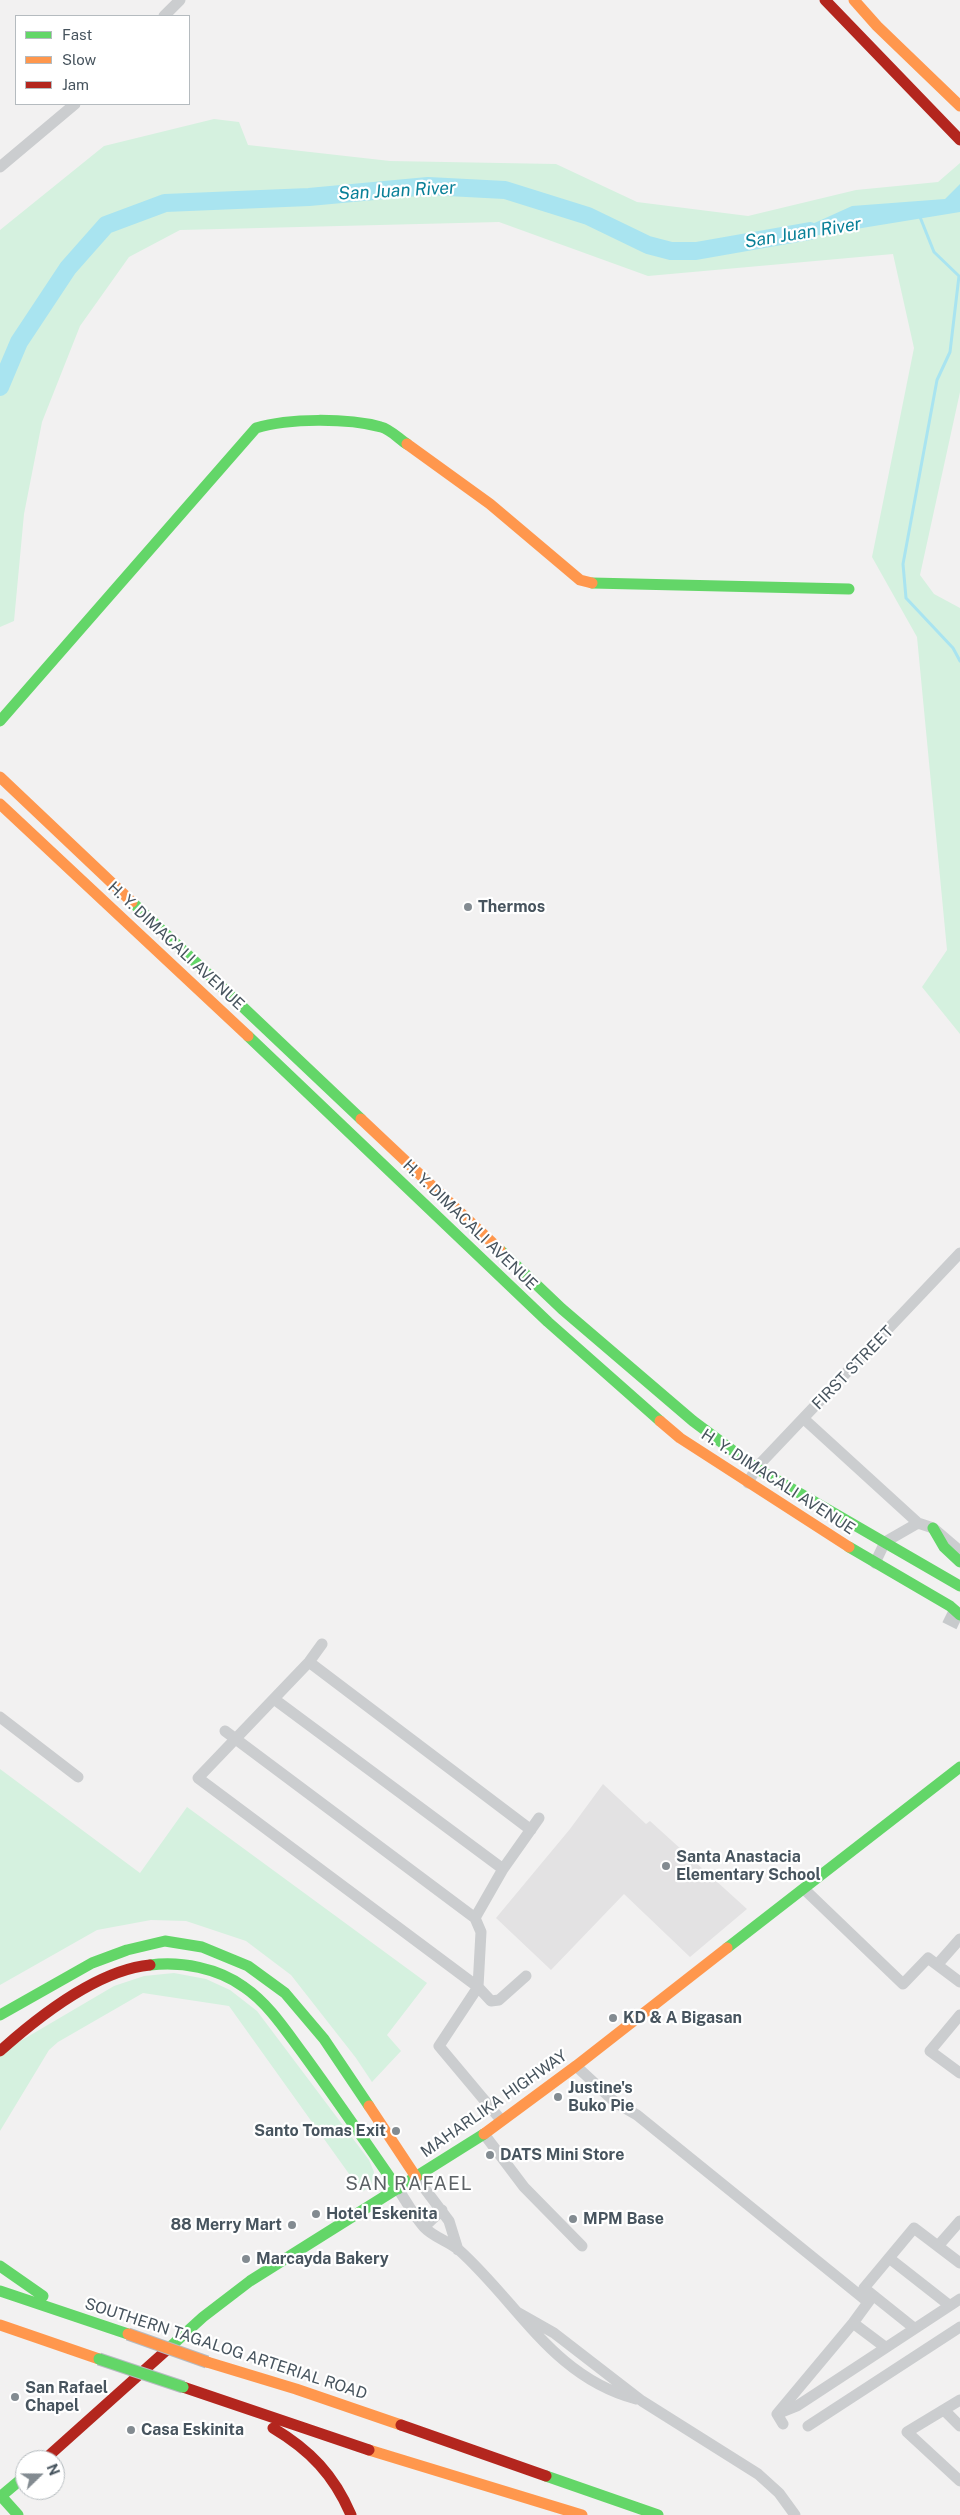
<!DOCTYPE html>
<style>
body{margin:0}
#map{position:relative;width:960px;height:2515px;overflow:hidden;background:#f2f1f1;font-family:"Public Sans",sans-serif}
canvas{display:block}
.legend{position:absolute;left:15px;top:15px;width:175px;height:90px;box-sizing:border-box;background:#fff;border:1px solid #b5bbbf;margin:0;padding:6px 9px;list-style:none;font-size:15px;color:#47545e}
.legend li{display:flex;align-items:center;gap:10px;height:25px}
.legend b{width:25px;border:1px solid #b5bbbf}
.north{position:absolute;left:15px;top:2450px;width:50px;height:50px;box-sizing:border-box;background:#fff;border:1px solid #b5bbbf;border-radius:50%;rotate:68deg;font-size:14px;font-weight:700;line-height:20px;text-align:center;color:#47545e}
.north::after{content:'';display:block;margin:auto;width:18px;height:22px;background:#838b91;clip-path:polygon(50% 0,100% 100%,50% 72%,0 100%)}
</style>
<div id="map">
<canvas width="960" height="2515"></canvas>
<ul class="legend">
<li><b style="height:6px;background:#63d668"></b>Fast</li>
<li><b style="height:6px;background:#ff974d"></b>Slow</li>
<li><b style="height:6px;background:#b3261e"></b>Jam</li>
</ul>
<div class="north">N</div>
</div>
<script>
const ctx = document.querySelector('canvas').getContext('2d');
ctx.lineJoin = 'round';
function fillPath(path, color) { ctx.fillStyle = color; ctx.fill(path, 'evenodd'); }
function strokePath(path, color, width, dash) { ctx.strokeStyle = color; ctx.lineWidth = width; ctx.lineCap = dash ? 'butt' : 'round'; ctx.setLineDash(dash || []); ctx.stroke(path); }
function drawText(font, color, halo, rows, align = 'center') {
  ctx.font = font + ' "Public Sans",sans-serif'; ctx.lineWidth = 4.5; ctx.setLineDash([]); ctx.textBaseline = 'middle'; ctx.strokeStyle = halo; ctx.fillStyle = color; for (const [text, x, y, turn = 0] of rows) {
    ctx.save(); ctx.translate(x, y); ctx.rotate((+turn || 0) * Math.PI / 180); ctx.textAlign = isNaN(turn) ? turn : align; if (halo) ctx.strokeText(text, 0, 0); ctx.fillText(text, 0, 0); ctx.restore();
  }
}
fillPath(new Path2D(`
 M603,1784L646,1824L650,1821L747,1909L690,1957L624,1894L551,1970L496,1918L570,1829Z`), '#e3e2e3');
fillPath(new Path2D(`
 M214,119L239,122L248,145L390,161L556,164L637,202L748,216L856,190L938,182L960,163V392L920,575L934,594L960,608V1034L922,987L947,950L917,637L872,557L914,348L893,254L648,276L499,222L180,230L129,257L80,326L42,422L24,514L14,621L0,627V230L104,146Z
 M0,1769L140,1873L187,1807L427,1983L387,2035L401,2051L372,2082L356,2058L291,1975L246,1941L186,1921L151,1920L97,1930L0,1985Z
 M174,1973L206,1979L230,1990L257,2011L369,2160L374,2172L371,2186L362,2192L229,2006L143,1993L58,2042L49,2050L0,2131V2053L114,1986L144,1976Z`), '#d5f1df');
fillPath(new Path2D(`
 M960,184V212L813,236L788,235L852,206L945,199Z`), '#a9e4f0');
strokePath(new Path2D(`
 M920,217L934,252L959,276L950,352L937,380L903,564L906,598L953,648L960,661`), '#a9e4f0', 3);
strokePath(new Path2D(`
 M0,387L19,342L68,268L106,225L165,203L309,197L428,186L505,190L588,216L648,245L671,251H696L810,231`), '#a9e4f0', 18);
strokePath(new Path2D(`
 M946,1615L960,1622`), '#c7cacc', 16, [16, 8]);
strokePath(new Path2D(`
 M164,16L180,0
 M0,167L75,104
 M804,1419L918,1523L933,1528L960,1551
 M748,1483L756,1468L960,1253
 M875,1563L885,1542L918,1523
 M322,1644L309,1662L198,1778L478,1987L491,2001L499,2000L526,1976
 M309,1662L531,1830
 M274,1699L503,1869
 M0,1717L78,1777
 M225,1731L475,1918L481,1932L478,1987L439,2046L501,2120
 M804,1889L903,1984L928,1958L960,1982
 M475,1918L503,1869L539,1818
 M937,1965L960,1939
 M960,2015L930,2051L960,2073
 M576,2066L616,2103L637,2115L868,2302
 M484,2134L524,2187L582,2246
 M416,2177L449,2221L458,2250
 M398,2189C406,2201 414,2216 424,2227C433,2237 448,2241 459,2250C519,2304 553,2377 636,2399
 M424,2227L442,2210
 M938,2246L960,2221
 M889,2258L949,2305
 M517,2312L554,2333L642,2401L758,2474L779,2493L795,2515
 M853,2323L885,2347
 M914,2328L864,2288L914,2228L960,2263
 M960,2400L907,2432L960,2481
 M944,2410L960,2426
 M777,2414L797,2406L960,2299
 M783,2424L777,2414L853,2323L872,2297
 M808,2426L960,2327`), '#cbcdcf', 11);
strokePath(new Path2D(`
 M592,583L849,589
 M0,721L256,428C289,418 347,418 381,427C390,429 399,439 407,444
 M132,902L361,1119
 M248,1036L548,1322L660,1421
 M500,1250L562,1309L693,1421L756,1468L960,1586
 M933,1528L944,1547L960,1562
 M849,1547L950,1606L960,1615
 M727,1948L960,1767
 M150,1965C181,1961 218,1968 244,1987C269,2004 286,2031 304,2055C336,2099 367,2144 398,2189
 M0,2015L92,1963L127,1950L165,1941L202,1947L248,1966L285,1993L324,2039L369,2106
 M0,2266L43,2296
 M0,2291L128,2334
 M169,2348L203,2317L250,2281L484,2134
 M546,2476L658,2515
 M1,2496L18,2515
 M0,2497L25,2476`), '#63d668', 11);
strokePath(new Path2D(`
 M854,0L877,26L960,106
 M407,444L490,504L580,580L592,583
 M0,777L132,902
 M0,804L248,1036
 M361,1119L500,1250
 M660,1421L680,1438L849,1547
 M369,2106L416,2177
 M484,2134L576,2066L727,1948
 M0,2325L99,2359
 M207,2362L296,2389L401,2425
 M369,2450L582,2515`), '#ff974d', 11);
strokePath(new Path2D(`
 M825,0L960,140
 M0,2051C38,2017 97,1970 150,1965
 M183,2387L369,2450
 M401,2425L546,2476
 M273,2428C310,2450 334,2475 351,2515
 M44,2460L169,2348`), '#b3261e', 11);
const fastBridge = new Path2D(`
 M99,2359L183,2387`);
const slowBridge = new Path2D(`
 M128,2334L207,2362`);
strokePath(fastBridge, '#b6bbc1', 13, []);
strokePath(slowBridge, '#b6bbc1', 13, []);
strokePath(fastBridge, '#63d668', 11);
strokePath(slowBridge, '#ff974d', 11);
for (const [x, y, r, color] of [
 [468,907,5,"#838b91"],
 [666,1866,5,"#838b91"],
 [613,2018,5,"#838b91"],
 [558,2097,5,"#838b91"],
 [396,2131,5,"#838b91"],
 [490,2155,5,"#838b91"],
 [316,2214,5,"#838b91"],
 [573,2219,5,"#838b91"],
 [292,2225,5,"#838b91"],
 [246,2259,5,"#838b91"],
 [15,2397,5,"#838b91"],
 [131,2430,5,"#838b91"]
]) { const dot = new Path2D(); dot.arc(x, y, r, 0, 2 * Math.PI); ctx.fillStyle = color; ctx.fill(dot); strokePath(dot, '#fff', 2); }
drawText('bold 16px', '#47545e', '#fff', [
 ["Thermos",478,907],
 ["Santa Anastacia",676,1857],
 ["Elementary School",676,1875],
 ["KD & A Bigasan",623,2018],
 ["Justine's",568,2088],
 ["Buko Pie",568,2106],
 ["Santo Tomas Exit",386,2131,"right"],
 ["DATS Mini Store",500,2155],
 ["Hotel Eskenita",326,2214],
 ["MPM Base",583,2219],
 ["88 Merry Mart",282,2225,"right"],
 ["Marcayda Bakery",256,2259],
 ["San Rafael",25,2388],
 ["Chapel",25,2406],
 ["Casa Eskinita",141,2430]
], 'left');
drawText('16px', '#47545e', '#fff', [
 ["H. Y. DIMACALI AVENUE",176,946,43],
 ["H. Y. DIMACALI AVENUE",470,1225,44],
 ["FIRST STREET",853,1368,-46],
 ["H. Y. DIMACALI AVENUE",778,1482,33],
 ["MAHARLIKA HIGHWAY",494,2104,-35],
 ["SOUTHERN TAGALOG ARTERIAL ROAD",226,2349,18]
]);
drawText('italic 18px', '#098098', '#fff', [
 ["San Juan River",397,191,-3],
 ["San Juan River",803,233,-9]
]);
ctx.letterSpacing = '1px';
drawText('19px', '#5c6165', '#fff', [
 ["SAN RAFAEL",409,2184]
]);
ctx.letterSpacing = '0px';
</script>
